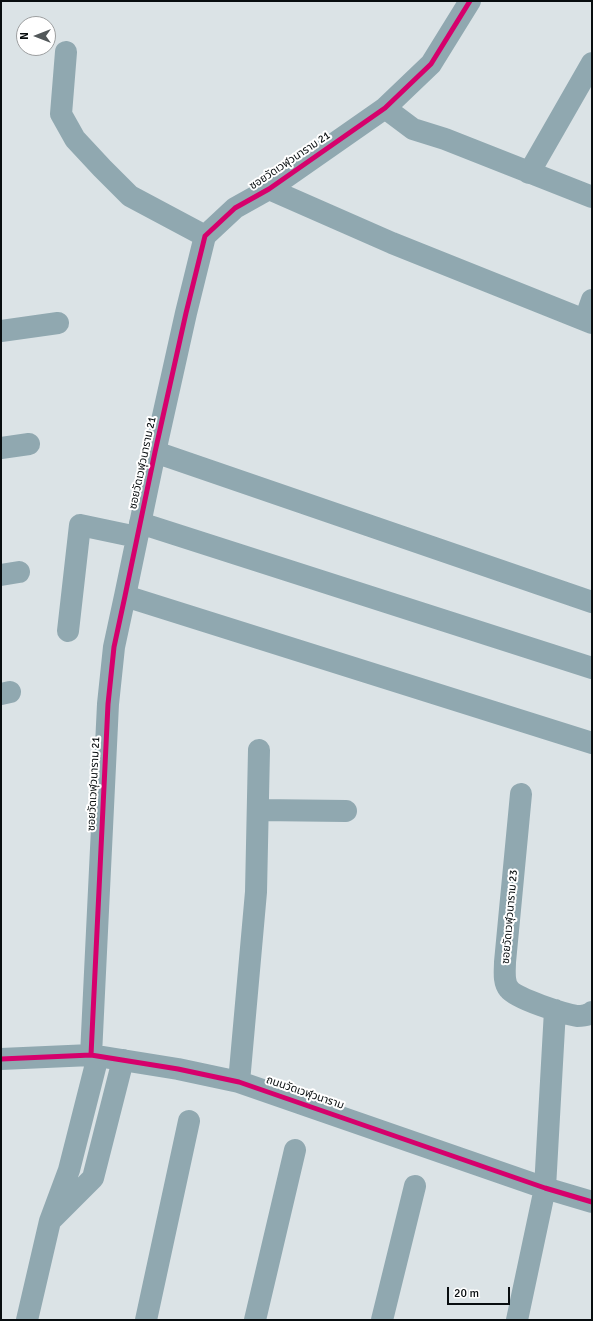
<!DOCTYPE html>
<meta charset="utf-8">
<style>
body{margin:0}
#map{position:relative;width:593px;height:1321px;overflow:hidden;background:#dbe3e6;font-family:Signika,sans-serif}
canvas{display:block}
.frame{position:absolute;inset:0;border:2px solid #080d0f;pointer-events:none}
.north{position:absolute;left:16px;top:16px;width:40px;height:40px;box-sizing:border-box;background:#fff;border:1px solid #9c9e9f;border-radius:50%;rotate:270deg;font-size:11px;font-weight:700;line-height:16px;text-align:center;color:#080d0f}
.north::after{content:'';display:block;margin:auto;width:14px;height:18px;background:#52585a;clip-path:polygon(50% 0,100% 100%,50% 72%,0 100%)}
.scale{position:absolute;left:447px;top:1287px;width:63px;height:18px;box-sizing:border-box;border:2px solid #080d0f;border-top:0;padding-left:5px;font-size:12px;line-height:14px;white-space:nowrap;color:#080d0f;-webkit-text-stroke:3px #fff;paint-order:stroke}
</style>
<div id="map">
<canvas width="593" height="1321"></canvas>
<div class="frame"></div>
<div class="north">N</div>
<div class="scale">20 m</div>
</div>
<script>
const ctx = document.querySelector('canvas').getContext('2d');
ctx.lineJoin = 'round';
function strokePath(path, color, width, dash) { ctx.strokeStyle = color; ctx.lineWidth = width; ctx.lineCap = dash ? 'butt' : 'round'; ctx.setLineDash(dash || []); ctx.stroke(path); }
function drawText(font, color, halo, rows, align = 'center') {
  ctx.font = font + ' Signika,"Noto Sans Thai",sans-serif'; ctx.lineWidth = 4; ctx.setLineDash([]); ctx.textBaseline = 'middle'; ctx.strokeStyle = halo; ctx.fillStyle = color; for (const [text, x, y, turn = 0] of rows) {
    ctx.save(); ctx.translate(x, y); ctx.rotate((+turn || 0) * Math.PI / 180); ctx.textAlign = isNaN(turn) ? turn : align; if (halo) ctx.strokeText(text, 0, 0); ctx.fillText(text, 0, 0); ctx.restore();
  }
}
strokePath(new Path2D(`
 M66,52L61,114L75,139L102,168L130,196L205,236
 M385,108L413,129L445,139L592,197
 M529,173L592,63
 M269,189L392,243L592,323
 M585,320L592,300
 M1,331L58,323
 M1,448L29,444
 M155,452L592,602
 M140,523L592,668
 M1,575L19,572
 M125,596L592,743
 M68,631L80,525L137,537
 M1,694L10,692
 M521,794L505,962C505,970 503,982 509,989C516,999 565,1014 577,1016C582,1016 589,1015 592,1012
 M259,810L346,811
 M91,1055L108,704L114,647L125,596L155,452L186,313L205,236L235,208L269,189L385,108L431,64L470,1
 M98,1056L69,1170L50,1221L93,1178L123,1060
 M1,1059L91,1055L178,1069L239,1082L545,1188L592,1202
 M239,1082L256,892L259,750
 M27,1320L50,1221
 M146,1320L189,1121
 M255,1320L295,1150
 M382,1320L415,1186
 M517,1320L545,1188L555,1010`), '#90a8b0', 22);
strokePath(new Path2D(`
 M91,1055L108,704L114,647L125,596L155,452L186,313L205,236L235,208L269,189L385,108L431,64L470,1
 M1,1059L91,1055L178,1069L239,1082L545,1188L592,1202`), '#d6006c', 5);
drawText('11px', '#080d0f', '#fff', [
 ["ซอยวัดเวฬุวนาราม 21",290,161,-34],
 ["ซอยวัดเวฬุวนาราม 21",143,463,-78],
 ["ซอยวัดเวฬุวนาราม 21",94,784,-87],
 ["ซอยวัดเวฬุวนาราม 23",510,917,-85],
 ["ถนนวัดเวฬุวนาราม",305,1093,19]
]);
</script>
